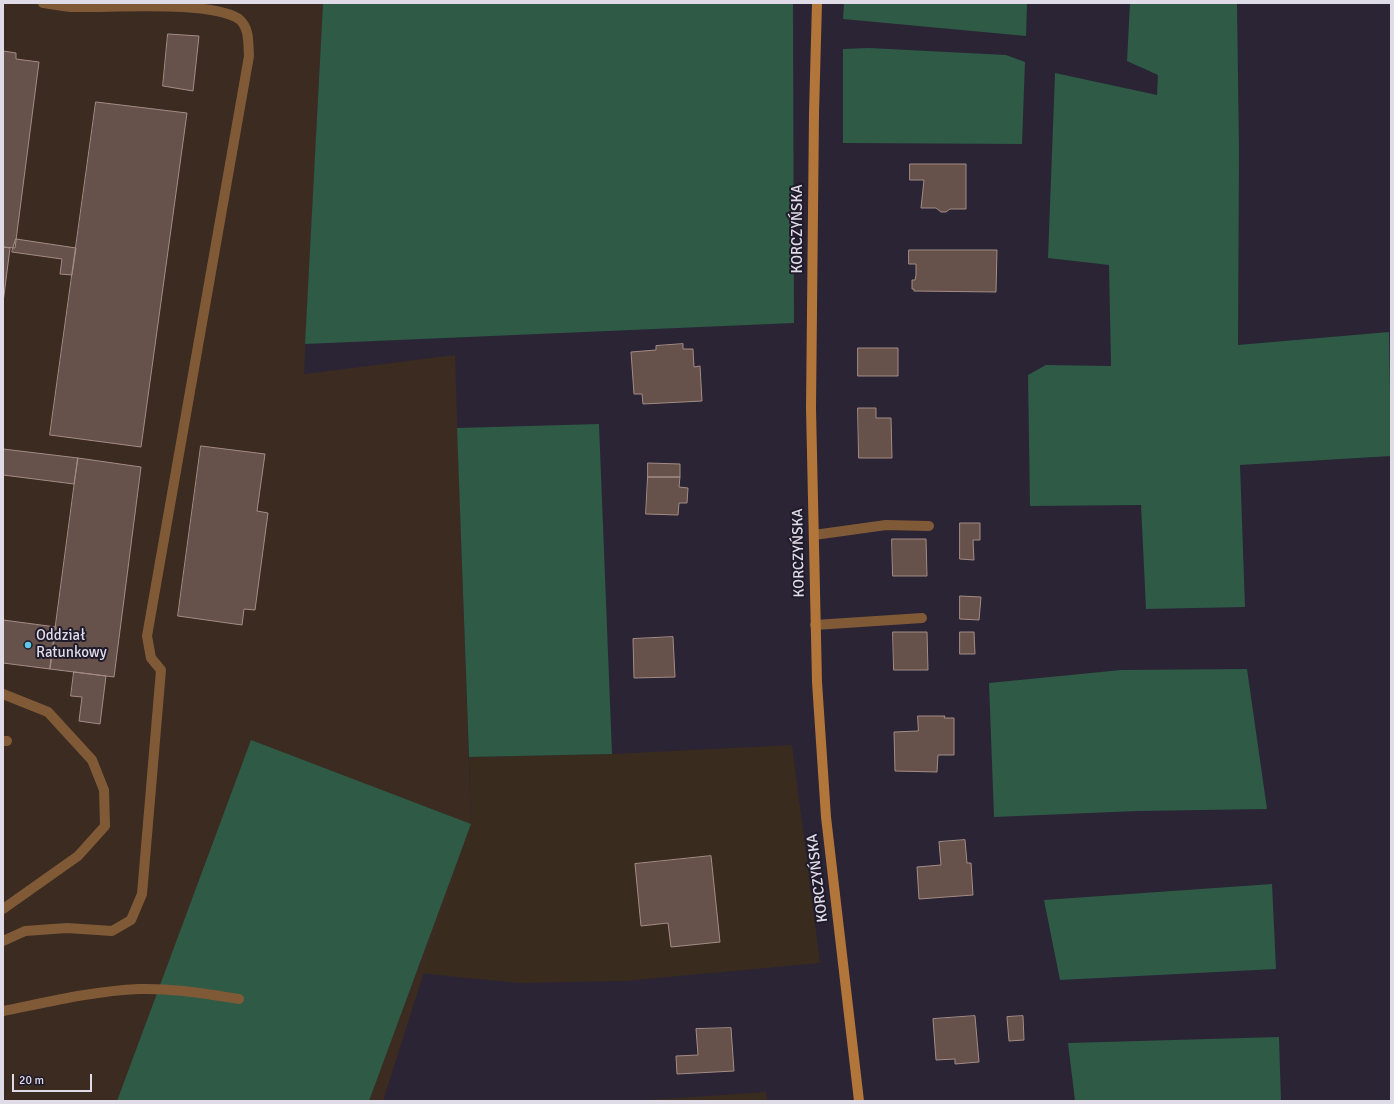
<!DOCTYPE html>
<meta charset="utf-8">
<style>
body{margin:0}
#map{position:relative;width:1394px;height:1104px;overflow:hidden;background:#2a2435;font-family:Signika,sans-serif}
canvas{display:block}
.frame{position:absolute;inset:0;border:4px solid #dfdce7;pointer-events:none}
.scale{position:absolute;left:12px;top:1074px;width:80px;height:18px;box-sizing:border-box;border:2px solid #dfdce7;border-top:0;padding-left:5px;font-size:12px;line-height:14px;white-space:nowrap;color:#dfdce7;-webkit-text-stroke:3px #201b2b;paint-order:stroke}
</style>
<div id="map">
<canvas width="1394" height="1104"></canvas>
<div class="frame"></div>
<div class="scale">20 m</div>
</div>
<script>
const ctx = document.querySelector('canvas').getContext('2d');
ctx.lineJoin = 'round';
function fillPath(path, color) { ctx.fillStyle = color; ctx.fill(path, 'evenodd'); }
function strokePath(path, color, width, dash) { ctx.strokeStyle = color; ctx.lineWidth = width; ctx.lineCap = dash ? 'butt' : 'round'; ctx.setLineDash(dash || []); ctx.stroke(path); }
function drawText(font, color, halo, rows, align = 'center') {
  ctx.font = font + ' Signika,sans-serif'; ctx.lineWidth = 4; ctx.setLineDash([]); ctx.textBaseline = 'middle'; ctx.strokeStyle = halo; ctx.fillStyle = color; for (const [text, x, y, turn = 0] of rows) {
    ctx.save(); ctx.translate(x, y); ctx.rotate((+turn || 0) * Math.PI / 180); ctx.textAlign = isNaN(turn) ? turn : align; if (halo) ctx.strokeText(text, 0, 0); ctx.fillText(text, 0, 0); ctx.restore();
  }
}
fillPath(new Path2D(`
 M792,745L820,963L624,981L518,983L418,973L471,824L469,757L612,754Z
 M766,1092L767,1101H629L679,1098Z`), '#392c1f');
fillPath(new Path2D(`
 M3,3H323L304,374L455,355L471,824L383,1101H3Z`), '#3b2b20');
fillPath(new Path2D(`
 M323,3H793L794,323L305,344Z
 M844,3H1027L1026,36L843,19Z
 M1130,3H1237L1239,151L1238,345L1389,332L1391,456L1240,465L1245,607L1146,609L1141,505L1030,506L1028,375L1046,365L1111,366L1109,265L1048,258L1055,73L1157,95L1158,75L1127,61Z
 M869,48L1006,55L1025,62L1022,144L843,143V49Z
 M599,424L612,754L469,757L457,428Z
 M1247,669L1267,809L1138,811L994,817L989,683L1121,670Z
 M251,740L471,824L369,1101H117Z
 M1272,884L1276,969L1060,980L1044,900Z
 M1279,1037L1281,1101H1075L1068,1043Z`), '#2e5a46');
const building = new Path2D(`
 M168,34L199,36L193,91L163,86Z
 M3,51L16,53V59L39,62L15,248L3,247Z
 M96,102L187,113L141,447L50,435Z
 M910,164H966V209H950L946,212H941L936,208H921L924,180H910Z
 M16,239L76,248L72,275L60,274L62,259L12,252Z
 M3,247L10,248L3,303Z
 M909,250H997L996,292L914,291V289H912V280H915L916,275V264H909Z
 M683,344V349H693L694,367L700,366L702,401L643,404L642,394H634L631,352L656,350V346Z
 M858,348H898V376H858Z
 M858,408H876V418H891L892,458H859Z
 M201,446L265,454L257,511L268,513L255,610L244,609L242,625L178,616Z
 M3,449L78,458L74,484L3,475Z
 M78,458L141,467L114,677L50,669Z
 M648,463L680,464V477H648Z
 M648,477H680L679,487L688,488L687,503H679L678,515L646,514Z
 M960,523H980V540H973L974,560L960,559Z
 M892,539H926L927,576H893Z
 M960,596L981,597L979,620L960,619Z
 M3,620L56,627L50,669L3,663Z
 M893,632H927L928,670H894Z
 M960,632H974L975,654H960Z
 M673,637L675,677L634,678L633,639Z
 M74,672L106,676L100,724L79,721L82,697L71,696Z
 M918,716H945L944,718H954V755H938L937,772L895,771L894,732L918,731Z
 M965,840L967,863H971L973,895L919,899L917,867L941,865L939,842Z
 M711,856L720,942L671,947L668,923L641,926L635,864Z
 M975,1016L979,1062L955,1064V1059L936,1060L933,1019Z
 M1023,1016L1024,1040L1009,1041L1007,1017Z
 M731,1028L734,1071L677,1074L676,1056L698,1055L696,1029Z`);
fillPath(building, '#67514b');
strokePath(building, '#a48c85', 1);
strokePath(new Path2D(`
 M814,535L886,525L929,526
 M815,625L922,618
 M3,694L48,712L92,760L104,790L105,826L78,856L3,909
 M3,741H7
 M3,941L25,931L67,928L112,931L131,920L142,894L161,670L151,658L147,636L249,56C248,44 250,28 239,19C210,0 112,8 74,7C64,7 53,4 43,3
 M3,1011C48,1002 93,991 139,989C173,988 206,994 239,999`), '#805a37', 10);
strokePath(new Path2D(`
 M817,3L814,113L811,408L817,682L826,817L859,1101`), '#b2753a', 10);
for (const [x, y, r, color] of [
 [28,645,4,"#5cc7e7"]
]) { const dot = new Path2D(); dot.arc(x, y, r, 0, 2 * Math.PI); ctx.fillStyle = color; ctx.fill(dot); strokePath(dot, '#201b2b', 1.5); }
drawText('15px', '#dfdce7', '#201b2b', [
 ["KORCZYŃSKA",798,229,-90],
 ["KORCZYŃSKA",799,553,-91],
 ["KORCZYŃSKA",818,878,-97]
]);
drawText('15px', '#dfdce7', '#201b2b', [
 ["Oddział",36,636],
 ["Ratunkowy",36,653]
], 'left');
</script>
